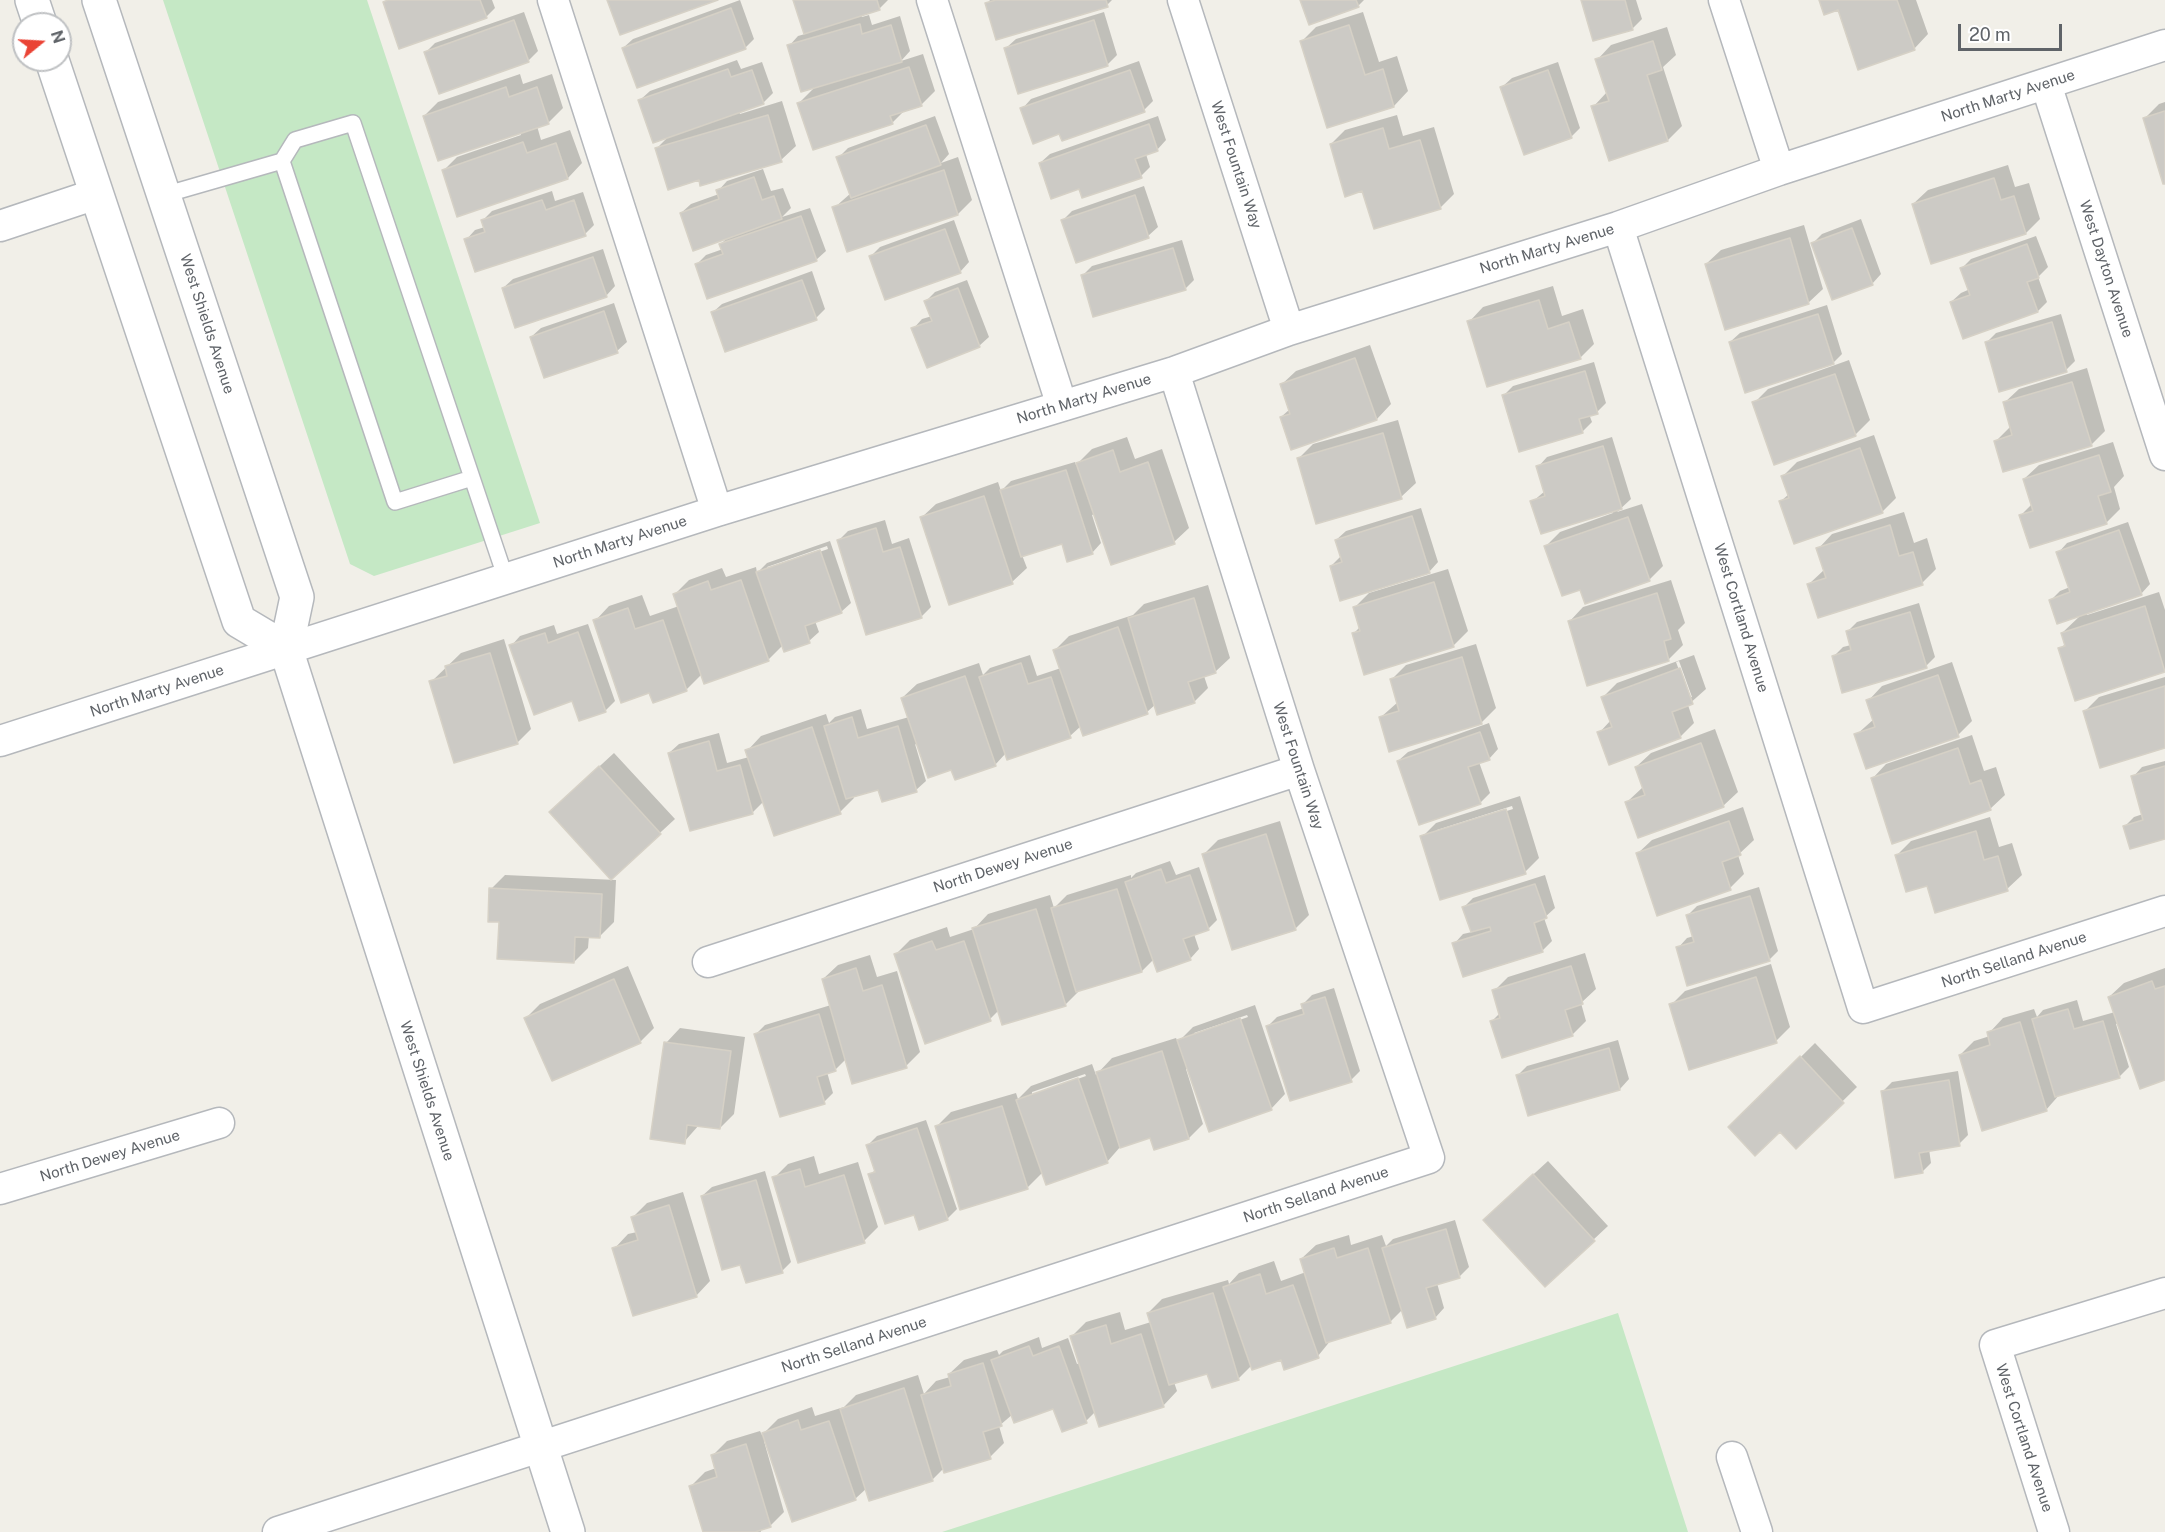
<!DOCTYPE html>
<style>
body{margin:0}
#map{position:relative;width:2165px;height:1532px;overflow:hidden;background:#f1efe8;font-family:"Public Sans",sans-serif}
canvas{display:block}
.north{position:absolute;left:12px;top:12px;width:60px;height:60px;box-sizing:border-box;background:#fff;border:2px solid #bfc1c3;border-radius:50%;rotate:72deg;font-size:16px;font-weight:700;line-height:24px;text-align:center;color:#5f6368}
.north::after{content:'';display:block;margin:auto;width:21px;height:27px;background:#ea4335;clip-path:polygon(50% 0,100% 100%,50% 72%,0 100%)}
.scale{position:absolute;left:1958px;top:24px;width:104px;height:27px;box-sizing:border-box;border:3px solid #5f6368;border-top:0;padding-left:8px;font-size:18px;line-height:21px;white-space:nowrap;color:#5f6368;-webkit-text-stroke:4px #fff;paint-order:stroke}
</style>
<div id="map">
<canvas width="2165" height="1532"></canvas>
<div class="north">N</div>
<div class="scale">20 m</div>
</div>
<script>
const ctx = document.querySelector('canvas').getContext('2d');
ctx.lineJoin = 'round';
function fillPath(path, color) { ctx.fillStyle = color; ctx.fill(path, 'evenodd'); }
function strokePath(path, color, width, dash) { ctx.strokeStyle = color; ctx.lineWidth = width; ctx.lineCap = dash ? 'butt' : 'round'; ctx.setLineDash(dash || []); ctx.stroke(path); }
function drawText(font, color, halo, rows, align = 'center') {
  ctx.font = font + ' "Public Sans",sans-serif'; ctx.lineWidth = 5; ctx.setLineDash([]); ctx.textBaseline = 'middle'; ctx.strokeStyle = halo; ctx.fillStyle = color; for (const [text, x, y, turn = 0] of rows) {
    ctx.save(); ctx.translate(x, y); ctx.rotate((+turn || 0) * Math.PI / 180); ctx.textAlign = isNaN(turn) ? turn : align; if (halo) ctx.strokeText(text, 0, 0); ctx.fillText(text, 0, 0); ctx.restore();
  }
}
fillPath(new Path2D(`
 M163,0H367L540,523L374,576L350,564Z
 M1618,1313L1688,1532H942Z`), '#c5e8c5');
fillPath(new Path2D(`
 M387,0H492L495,8L486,17L385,2Z
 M740,0L754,39L745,48H623L633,39Z
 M795,0H888L879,9L861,15L862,17L869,15L872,25L900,16L910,51L901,61L923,54L935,91L921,105L905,110L892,123L799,103L816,86L789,46L798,36L805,34Z
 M990,0H1112L1107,5L987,4Z
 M1302,0H1364L1358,6Z
 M1583,0H1636L1642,19L1633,28L1594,40Z
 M1820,0H1916L1928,34L1914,49Z
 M524,12L538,51L528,61L426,52L435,43Z
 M1104,12L1117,55L1108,64L1019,92L1006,48L1016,39Z
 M1363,12L1379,62L1397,56L1408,91L1394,106L1302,41L1316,27Z
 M1667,27L1676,55L1663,67L1682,126L1668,140L1593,107L1607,92L1597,60L1611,45Z
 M737,60L741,69L762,62L773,93L763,103L739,111L740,114L782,101L796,146L781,160L700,179L657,148L670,135L640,100L650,91Z
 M1139,61L1153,101L1144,110L1060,132L1022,109L1031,99Z
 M1558,62L1580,128L1571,137L1502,87L1512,78Z
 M520,74L523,84L552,74L563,108L549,122L537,126L541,140L570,130L582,163L568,178L458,215L443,171L457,157L521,135L520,132L424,116L438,102Z
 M2165,102V182L2145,118L2159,104Z
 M1397,115L1403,136L1434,127L1454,194L1440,208L1363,189L1331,144L1345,130Z
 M935,116L949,154L941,163L958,157L972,200L958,214L834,208L851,193L838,158L848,148Z
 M1158,116L1166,140L1157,150L1146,154L1150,167L1141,176L1080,187L1040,163L1050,154Z
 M2008,165L2015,187L2029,183L2040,219L2026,233L1913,204L1928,190Z
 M763,169L771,191L783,188L791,208L782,217L810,208L826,251L816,260L697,264L706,255L723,249L721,244L729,236L681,213L691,204L719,194L718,191L727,181Z
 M1144,186L1158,227L1148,236L1063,220L1072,211Z
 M552,191L555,201L583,192L594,225L585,234L466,240L475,230L485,227L483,220L492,211Z
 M1861,219L1881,274L1872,284L1813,243L1822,234Z
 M954,220L969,262L960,272L871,256L880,247Z
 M1804,225L1823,289L1808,303L1706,264L1721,250Z
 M2036,236L2048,267L2038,277L2047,302L2038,311L1951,302L1961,293L1970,289L1962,268L1971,259Z
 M1182,240L1194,280L1185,289L1082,276L1092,266Z
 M603,249L615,286L606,296L503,288L513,279Z
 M812,271L825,309L816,318L712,313L722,304Z
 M967,280L989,337L979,346L913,329L922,319L932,316L926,301L935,292Z
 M1553,286L1562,316L1583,309L1594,344L1580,358L1469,322L1483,307Z
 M614,303L627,342L617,351L544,376L531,337L541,328Z
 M1827,305L1842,354L1833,363L1730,342L1740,333Z
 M2061,314L2075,361L2066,370L1987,342L1996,333Z
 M1370,345L1391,404L1377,419L1292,448L1281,417L1290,409L1281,385L1296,371Z
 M1849,360L1870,420L1855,435L1754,403L1768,389Z
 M1594,362L1606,403L1597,412L1589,414L1592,422L1582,432L1504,395L1513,386Z
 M2087,368L2105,431L2091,445L1996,441L2010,427L2004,403L2019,389Z
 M1398,420L1416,483L1401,497L1317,522L1299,458L1313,444Z
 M1874,435L1896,498L1882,512L1781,501L1789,494L1783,476L1797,462Z
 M1127,437L1135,459L1162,449L1189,528L1174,542L1095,514L1092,515L1101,543L1092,553L1063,542L1022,555L1027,568L1012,582L921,518L936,504L998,482L1001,491L1011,481L1075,462L1076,465L1092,449Z
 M1612,437L1631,499L1617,512L1642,504L1663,566L1649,580L1581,588L1546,546L1560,532L1613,513L1612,511L1532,502L1545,491L1538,467L1547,457Z
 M2113,442L2124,476L2114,487L2120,509L2106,523L2021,515L2032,504L2024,479L2039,465Z
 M1421,508L1438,562L1429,572L1331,566L1341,556L1336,540L1346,531Z
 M1904,512L1914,543L1927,538L1936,569L1922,583L1809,584L1825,569L1818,549L1832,534Z
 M885,520L892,544L909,538L931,607L921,617L839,540L848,531Z
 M2128,522L2150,584L2141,594L2086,613L2087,615L2159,592L2165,610V670L2076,699L2060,649L2066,643L2062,633L2081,615L2051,600L2060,591L2070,587L2058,553L2067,543Z
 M830,541L851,603L841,612L815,621L819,632L809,641L783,645L768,660L702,674L686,690L650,691L595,621L609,606L642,595L650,616L679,606L675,594L689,580L722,568L726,577L756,567L757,573L767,563ZM827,546L828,549L767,570V567Z
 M1448,569L1468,631L1453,646L1353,634L1361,626L1355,607L1369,593Z
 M1671,580L1685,623L1678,630L1683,645L1669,659L1588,684L1569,622L1583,607Z
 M1208,585L1230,658L1215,672L1204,676L1208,688L1194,702L1156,704L1147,712L1081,726L1070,736L1006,753L995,765L952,769L915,744L926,781L916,790L879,788L853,795L854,798L840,812L764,801L752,813L669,753L679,744L719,733L727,763L749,757L747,751L761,736L826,714L829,723L835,717L861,709L867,729L909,717L902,698L917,684L979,663L983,675L990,668L1030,655L1037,676L1061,668L1055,650L1069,636L1133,615L1144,604Z
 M1919,603L1935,657L1926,666L1833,657L1843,647L1851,645L1847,632L1857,622Z
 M588,624L615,701L605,711L573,699L511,646L520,636L554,625L557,634Z
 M504,639L531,729L517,743L431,682L461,653Z
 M1476,644L1496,708L1481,723L1381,717L1398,702L1392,679L1406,665Z
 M1694,655L1706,689L1688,705L1694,723L1680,737L1599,733L1611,720L1603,697L1617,683ZM1679,661L1692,697H1689L1676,662Z
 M1952,662L1972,721L1958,735H1856L1874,719L1868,701L1882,686Z
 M2165,677V747L2085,711L2099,697Z
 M1489,723L1498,749L1489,759L1479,762L1490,793L1481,802L1420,823L1398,761L1408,752Z
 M1715,729L1738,792L1723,806L1627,802L1643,787L1636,767L1651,753Z
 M1972,735L1984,771L1996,767L2005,795L1990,809L1872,779L1886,764Z
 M614,753L675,819L611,878L565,798Z
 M2165,761V837L2125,826L2134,817L2143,814L2133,777L2142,767Z
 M1520,796L1539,858L1525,872L1422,837L1436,823ZM1512,806L1513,809L1437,833V830Z
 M1743,807L1754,840L1738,855L1744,874L1730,888L1637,854L1652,840Z
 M1990,817L1999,847L2012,843L2022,875L2007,889L1928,884L1897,855L1911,841Z
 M1280,821L1309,915L1295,929L1204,854L1218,840Z
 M1170,861L1176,875L1199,867L1217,920L1208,929L1194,934L1199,949L1190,959H1154L1142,971L1080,990L1065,1005L999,1010L990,1019L896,954L910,940L947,927L950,937L974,929L988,914L1050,895L1054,908L1067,895L1131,875V878L1136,873Z
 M505,875L616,880L614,922L600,936H589L588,948L574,962L491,889Z
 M1545,875L1555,908L1544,918L1552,941L1543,950L1464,975L1454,944L1463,934L1472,932L1464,907L1473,898Z
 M1759,887L1778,951L1769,960L1678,948L1687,938L1694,936L1688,915L1697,906Z
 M1585,953L1596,989L1581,1003L1586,1021L1572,1035L1492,1021L1500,1013L1494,991L1508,977Z
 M870,955L877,977L897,971L920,1052L906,1066L846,1059L836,1069L827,1072L833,1093L824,1102L756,1034L765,1025L831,1005L823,979L838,965Z
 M1771,964L1790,1027L1776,1041L1671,1005L1685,991Z
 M628,966L654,1028L640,1042L526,1018L540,1004Z
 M2165,968V1078L2118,1023L2116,1024L2129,1067L2119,1077L2060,1094L2046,1110L1960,1055L1974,1041L1990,1036L1989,1033L2003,1018L2034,1009L2037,1017L2043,1010L2077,1000L2083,1021L2115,1012L2109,997L2124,983Z
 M1334,988L1360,1071L1351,1080L1268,1026L1277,1017L1304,1008L1302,1005L1312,995Z
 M1255,1005L1285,1094L1271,1109L1189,1068L1186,1069L1203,1124L1189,1138L1155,1148L1151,1136L1121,1146L1107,1162L1043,1172L1027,1188L937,1126L951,1112L1016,1093L1018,1099L1031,1086L1092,1064L1096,1075L1112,1058L1176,1038L1178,1042L1193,1027ZM1247,1015L1248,1017L1194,1036V1033ZM1085,1074L1086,1076L1032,1095V1092Z
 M680,1028L745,1037L734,1114L720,1128L699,1125L684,1142L666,1043Z
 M1618,1040L1629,1079L1620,1089L1529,1115L1518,1075L1527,1066Z
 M1815,1043L1857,1087L1796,1147L1780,1130L1730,1127Z
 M1958,1071L1968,1135L1959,1144L1929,1149L1931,1163L1922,1172L1882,1092L1892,1082Z
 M926,1120L957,1209L948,1218L920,1228L914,1213L870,1175L876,1169L868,1145L877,1136Z
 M814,1156L819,1174L858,1162L878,1227L864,1241L774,1178L788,1164Z
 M1548,1161L1608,1226L1545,1285L1499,1206Z
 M765,1171L791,1262L782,1271L741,1263L702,1196L712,1187Z
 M683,1192L710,1281L696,1296L614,1249L628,1234L637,1232L633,1217L647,1203Z
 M1455,1220L1469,1267L1460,1276L1437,1283L1444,1308L1435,1318L1403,1309L1390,1322L1331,1340L1318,1356L1282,1358L1252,1365L1238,1379L1208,1372L1174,1382L1177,1391L1163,1406L1095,1412L1086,1421L1054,1407L1013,1414L999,1426L1004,1443L990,1457L944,1468L932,1480L867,1488L855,1499L766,1440L764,1441L784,1512L770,1526L760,1529L761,1532H704L691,1486L705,1472L716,1468L713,1455L727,1441L760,1431L762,1435L778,1419L812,1407L815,1416L844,1407L856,1395L918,1375L924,1394L936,1381L950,1377L949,1374L964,1360L997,1350L999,1355L1003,1351L1039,1337L1042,1348L1068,1338L1077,1364L1080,1363L1072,1336L1086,1322L1120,1312L1125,1330L1151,1322L1148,1313L1162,1299L1228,1280L1229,1284L1239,1273L1274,1261L1281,1281L1306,1272L1301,1259L1316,1245L1349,1235L1351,1245L1382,1235L1386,1246L1393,1239Z`), '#0003');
const building = new Path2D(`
 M388,0H480L487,18L399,49L383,2Z
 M607,0H718L620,35Z
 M793,0H877L880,10L804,34Z
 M996,0H1106L1108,7L996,40L985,3Z
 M1300,0H1356L1359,7L1309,25Z
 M1581,0H1625L1633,30L1593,41Z
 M1819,0H1897L1915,50L1858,70L1838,10L1824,15Z
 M731,8L746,49L637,88L622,48Z
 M514,20L529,62L439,94L424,52Z
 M1094,20L1108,66L1018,94L1004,48Z
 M860,24L862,34L891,25L902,62L801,92L787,45Z
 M1349,25L1365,75L1383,69L1394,107L1327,128L1300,41Z
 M1653,41L1662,70L1647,75L1668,141L1609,161L1591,106L1609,101L1595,59Z
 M909,67L922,106L890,116L893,124L813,150L797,103Z
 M728,69L731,77L752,70L764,104L653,143L638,100Z
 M1130,70L1145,112L1062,141L1059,134L1033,144L1020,108Z
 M1548,70L1572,138L1524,155L1500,87Z
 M506,87L509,97L537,87L549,124L438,161L423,116Z
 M2165,111V184H2163L2143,118Z
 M768,115L782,162L700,186L699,180L668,190L655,148Z
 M1149,124L1158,151L1135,159L1142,178L1082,198L1079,189L1051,199L1039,163Z
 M926,125L941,165L851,198L836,157Z
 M1383,128L1389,149L1420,140L1441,209L1374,229L1362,191L1345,197L1330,144Z
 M523,142L527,153L556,143L568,179L457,217L442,170Z
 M944,170L958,215L847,252L832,207Z
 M754,177L762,200L774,196L782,219L693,251L680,213L719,199L716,190Z
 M1994,178L2001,200L2014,196L2026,234L1931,264L1912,204Z
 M1135,195L1149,238L1076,263L1061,220Z
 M542,200L546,210L574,200L586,236L475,272L464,239L485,232L481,220Z
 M801,216L817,261L707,299L695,264L723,254L719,244Z
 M1852,228L1873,285L1832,300L1811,243Z
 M945,229L961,273L885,300L869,256Z
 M1790,238L1809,304L1725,330L1705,264Z
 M2027,244L2039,278L2027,282L2038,312L1963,339L1950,302L1970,295L1960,268Z
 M1173,248L1186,290L1093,317L1081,275Z
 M593,257L607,297L515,328L502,288Z
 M802,280L817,320L725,352L711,312Z
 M958,288L980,347L927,368L911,328L932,321L924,301Z
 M1539,300L1548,329L1569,322L1581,359L1487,387L1467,321Z
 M604,311L618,353L544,378L530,337Z
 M1818,314L1834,364L1745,393L1729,342Z
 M2052,322L2067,372L1999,392L1985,342Z
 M1355,358L1377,420L1291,450L1280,417L1290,414L1280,384Z
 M1585,371L1598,414L1579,419L1583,433L1519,452L1502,395Z
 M1835,374L1856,436L1774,465L1752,402Z
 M2072,382L2092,446L2003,472L1994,441L2012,435L2003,402Z
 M1383,433L1402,499L1316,524L1297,458Z
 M1603,446L1622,509L1541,534L1530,501L1545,496L1536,466Z
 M1860,448L1883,513L1794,544L1779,501L1789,498L1781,476Z
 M1113,450L1120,472L1148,462L1175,544L1111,565L1076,463Z
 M2099,455L2111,492L2098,496L2107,524L2030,548L2019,515L2033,511L2023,479Z
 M1066,470L1093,554L1067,562L1062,544L1021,557L1000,490Z
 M984,496L1013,584L949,605L920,517Z
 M1412,516L1430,573L1340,601L1330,566L1342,562L1335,540Z
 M1628,517L1650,581L1585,604L1580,590L1562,596L1544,546Z
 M1890,525L1899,556L1913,552L1923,585L1818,618L1807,584L1826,578L1816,548Z
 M876,528L883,552L900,547L922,618L866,635L837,540Z
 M2119,530L2142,595L2057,624L2049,600L2070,592L2056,552Z
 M820,550L842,613L805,626L810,643L784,652L756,572Z
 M741,580L769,661L704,684L673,594L708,581L711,590Z
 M1434,582L1454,647L1364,675L1352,633L1360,631L1353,607Z
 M1657,593L1671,639L1664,641L1669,661L1587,686L1568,621Z
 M1194,598L1216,673L1188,682L1195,703L1157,715L1128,618Z
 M2145,606L2165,672L2075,701L2058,648L2065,646L2061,633Z
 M628,608L635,629L663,620L687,691L653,703L649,693L621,703L593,620Z
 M1910,612L1927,668L1842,693L1832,656L1851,650L1846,631Z
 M1118,627L1148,714L1083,736L1053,650Z
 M578,632L606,712L579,721L572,701L534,715L509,645L545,633L548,643Z
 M490,653L518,744L454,763L429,681L447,676L445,666Z
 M1462,657L1482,724L1389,752L1379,717L1399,711L1390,679Z
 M1021,663L1028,684L1051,677L1071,738L1007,760L979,677Z
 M1680,668L1693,704L1672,712L1681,738L1609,765L1597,732L1612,727L1601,697Z
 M1938,675L1959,737L1866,769L1854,734L1875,727L1866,700Z
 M965,676L996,766L955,780L951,770L928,778L901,698Z
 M2165,686V748L2100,768L2083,711Z
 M852,717L858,738L898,726L917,792L882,802L878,790L846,799L824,726Z
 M812,727L841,814L774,836L745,750Z
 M1480,732L1490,760L1468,767L1481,804L1419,825L1397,761Z
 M709,741L717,771L740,765L753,814L690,831L668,753Z
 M1701,743L1724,807L1638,838L1625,802L1645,795L1635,767Z
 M1958,748L1970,784L1981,780L1991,810L1892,844L1871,778Z
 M599,766L661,834L611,880L549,812Z
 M2165,766V839L2130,849L2123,826L2143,820L2131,776Z
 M1506,809L1526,874L1440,900L1420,836Z
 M1729,821L1741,855L1722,862L1731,890L1657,916L1636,853Z
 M1976,831L1984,860L1998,856L2008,891L1935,913L1927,886L1906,892L1895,855Z
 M1266,834L1296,930L1232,950L1202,854Z
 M1161,869L1166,883L1190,875L1209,930L1183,939L1191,960L1157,972L1125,882Z
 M1535,884L1547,918L1534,923L1543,952L1463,977L1452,943L1491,931L1490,927L1471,932L1462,907Z
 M489,888L602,894L600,938L575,937L574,963L497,959L499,922H488Z
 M1117,889L1142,972L1076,992L1051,908Z
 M1750,896L1770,961L1687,986L1676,947L1694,942L1686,915Z
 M1036,909L1066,1006L1002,1025L972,928Z
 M932,941L936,950L964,941L991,1021L925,1044L894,954Z
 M1571,966L1583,1004L1565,1010L1573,1036L1502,1058L1490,1021L1500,1018L1492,990Z
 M856,968L863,991L882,985L907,1068L852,1084L822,979Z
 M1756,977L1777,1043L1689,1070L1669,1004Z
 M614,979L641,1043L552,1081L524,1018Z
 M2152,981L2155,989L2165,986V1080L2140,1089L2108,997Z
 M1325,997L1352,1082L1290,1101L1266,1026L1304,1014L1301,1004Z
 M2068,1009L2074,1029L2103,1021L2120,1078L2055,1097L2032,1019Z
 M819,1014L836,1071L817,1077L825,1104L780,1117L754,1034Z
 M1240,1018L1272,1110L1209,1132L1177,1040Z
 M2020,1022L2047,1111L1982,1131L1959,1055L1990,1045L1987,1032Z
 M664,1042L731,1051L720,1129L687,1125L685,1144L650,1139Z
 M1609,1048L1620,1090L1528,1116L1516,1075Z
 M1162,1051L1189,1139L1154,1150L1150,1138L1120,1148L1096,1072Z
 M1800,1056L1844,1103L1796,1149L1780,1132L1755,1156L1728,1127Z
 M1078,1078L1108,1163L1046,1185L1016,1100Z
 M1949,1080L1960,1146L1919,1153L1923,1173L1895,1178L1881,1091Z
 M1002,1106L1028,1189L960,1210L935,1126Z
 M917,1128L948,1220L919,1230L914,1215L885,1224L868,1174L875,1172L866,1145Z
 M800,1169L805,1187L844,1175L865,1243L798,1263L772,1177Z
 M1533,1174L1595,1241L1545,1287L1483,1220Z
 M756,1180L783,1273L746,1283L740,1265L722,1270L701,1196Z
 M669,1205L697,1297L633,1316L612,1248L638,1240L631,1217Z
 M1446,1229L1460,1278L1426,1288L1436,1319L1407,1328L1382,1248Z
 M1334,1248L1337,1258L1368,1248L1391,1323L1326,1343L1300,1259Z
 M1260,1274L1266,1294L1293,1285L1319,1358L1284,1370L1281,1360L1252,1370L1223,1287Z
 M1213,1293L1239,1380L1212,1388L1207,1374L1169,1385L1147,1313Z
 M1106,1325L1111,1344L1141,1334L1164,1407L1099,1427L1070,1336Z
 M1029,1346L1033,1356L1059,1346L1087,1423L1062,1432L1053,1409L1014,1423L991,1360Z
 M983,1363L1002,1426L983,1432L991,1459L944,1473L921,1395L951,1386L948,1374Z
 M904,1388L933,1481L869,1501L840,1409Z
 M798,1420L801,1430L829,1421L856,1500L792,1522L762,1433Z
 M746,1444L771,1527L755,1532H703L689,1486L717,1477L711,1455Z`);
fillPath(building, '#cccac5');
strokePath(building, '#d6d1c6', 1.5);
const service = new Path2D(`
 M282,161L295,140L353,123L506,579
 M164,195L282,161L395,502L472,478`);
const minor = new Path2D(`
 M553,0L717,511
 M932,0L1062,406
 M1183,0L1289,330
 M1724,0L1779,170
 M2046,84L2165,455
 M0,226L96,194
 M1618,227L1863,1008L2165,911
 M0,741L717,511L1174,372L1289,330L1618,227L1779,170L2165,45
 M708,962L1299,770
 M0,1189L219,1123
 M1732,1457L1757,1532
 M278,1532L1429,1158L1299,770L1174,372
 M2054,1532L1995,1345L2165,1293`);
const tertiary = new Path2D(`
 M32,0L40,24
 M99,0L297,597L286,649L568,1532
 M52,60L239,621L286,649`);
strokePath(service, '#b5b8bc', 18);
strokePath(minor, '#b5b8bc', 33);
strokePath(tertiary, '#b5b8bc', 36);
strokePath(service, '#fff', 15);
strokePath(minor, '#fff', 30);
strokePath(tertiary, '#fff', 33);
drawText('15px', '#5f6368', '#fff', [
 ["North Marty Avenue",2008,96,-18],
 ["West Fountain Way",1236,165,72],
 ["North Marty Avenue",1547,249,-17],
 ["West Dayton Avenue",2106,269,72],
 ["West Shields Avenue",207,324,72],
 ["North Marty Avenue",1084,399,-17],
 ["North Marty Avenue",620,542,-18],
 ["West Cortland Avenue",1741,618,73],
 ["North Marty Avenue",157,691,-18],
 ["West Fountain Way",1298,766,72],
 ["North Dewey Avenue",1003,866,-18],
 ["North Selland Avenue",2014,960,-18],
 ["West Shields Avenue",427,1091,72],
 ["North Dewey Avenue",110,1156,-17],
 ["North Selland Avenue",1316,1195,-18],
 ["North Selland Avenue",854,1345,-18],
 ["West Cortland Avenue",2024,1438,72]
]);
</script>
